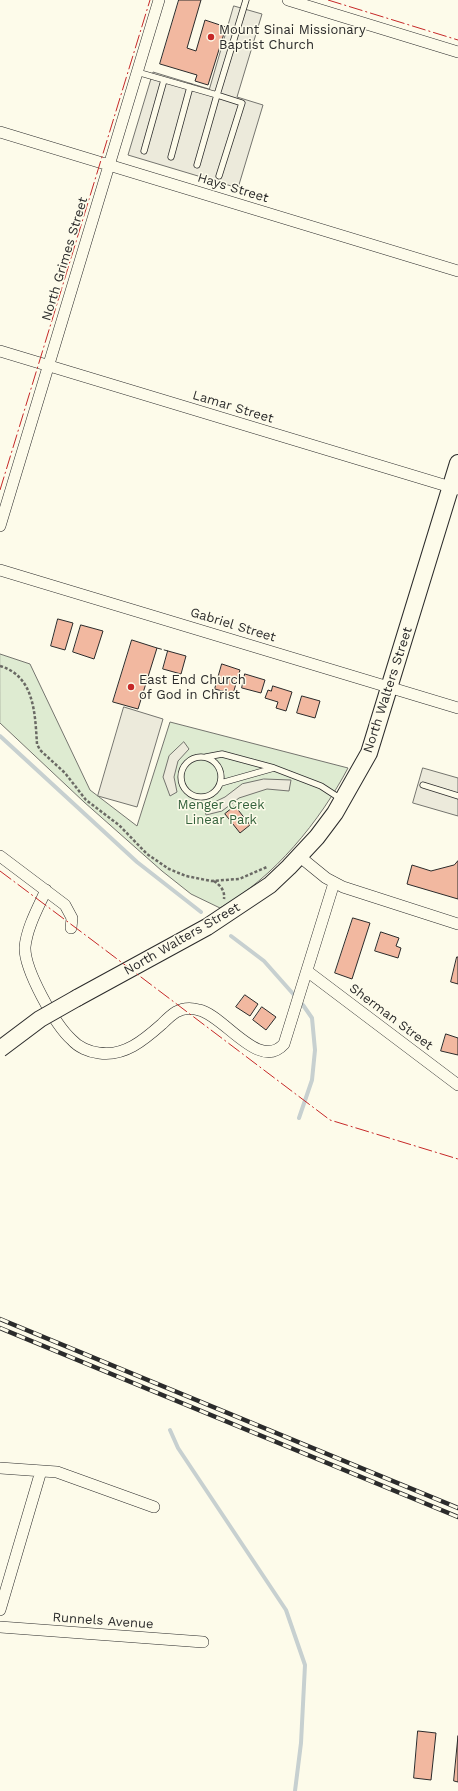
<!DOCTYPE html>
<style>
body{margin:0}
canvas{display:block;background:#fdfbea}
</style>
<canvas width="458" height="1791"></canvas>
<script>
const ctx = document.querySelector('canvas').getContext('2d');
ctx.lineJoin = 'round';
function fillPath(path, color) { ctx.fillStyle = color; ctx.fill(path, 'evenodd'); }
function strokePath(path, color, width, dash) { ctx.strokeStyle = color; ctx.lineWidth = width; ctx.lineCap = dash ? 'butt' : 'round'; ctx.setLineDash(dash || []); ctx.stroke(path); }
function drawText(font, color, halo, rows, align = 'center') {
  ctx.font = font + ' "Work Sans",sans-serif'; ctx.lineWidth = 3; ctx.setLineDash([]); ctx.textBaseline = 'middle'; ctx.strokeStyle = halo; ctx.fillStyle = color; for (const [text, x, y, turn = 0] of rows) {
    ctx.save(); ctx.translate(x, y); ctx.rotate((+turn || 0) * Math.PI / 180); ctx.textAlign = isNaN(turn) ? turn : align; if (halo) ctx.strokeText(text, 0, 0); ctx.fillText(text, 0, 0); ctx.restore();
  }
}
const green = new Path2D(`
 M0,654L30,664L90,790L137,826L170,722L348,768C320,821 274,878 220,908L191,894L162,871L84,802L0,723Z`);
fillPath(green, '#deebd1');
strokePath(green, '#74746e', 1);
const parking = new Path2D(`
 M234,6L262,14L237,97L263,105L238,188L128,155L153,72L209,89Z
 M124,707L163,719L137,807L98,796Z
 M184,742L189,749L178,761L174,777L177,792L170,796L163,777L169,756Z
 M423,768L458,778V816L413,803Z
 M264,779L291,780L289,791L267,789L239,798L222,811L206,815L204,807L225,797L242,784Z`);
fillPath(parking, '#eceadb');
strokePath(parking, '#74746e', 1);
strokePath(new Path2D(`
 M0,736L137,862L201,912
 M231,936L264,961L303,1005L312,1018L315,1050L312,1080L299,1118
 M170,1430L178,1448L286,1610L305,1665L301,1743L295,1791`), '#c7d0d0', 4);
const building = new Path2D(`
 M179,0H201L187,48L196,51L205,20L226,27L208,85L195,81L197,75L160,64Z
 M58,619L73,623L65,650L51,646Z
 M81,625L103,631L94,659L73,652Z
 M132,640L157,648L138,709L113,702Z
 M168,651L186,656L181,674L163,669Z
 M222,664L240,670L233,694L215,689Z
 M245,674L265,680L261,693L242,688Z
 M273,686L292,692L286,711L276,708L278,702L265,698L268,690L271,691Z
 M302,696L320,701L315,718L297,713Z
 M235,806L250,825L240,833L225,814Z
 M458,861V899L407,884L412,865L431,871L454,865Z
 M353,918L370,923L352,979L335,973Z
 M381,932L399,938L396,946L401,948L398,958L375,951Z
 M457,957H458V984L451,982Z
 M245,995L258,1004L250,1016L236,1007Z
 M262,1007L276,1017L266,1030L253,1020Z
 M446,1034L458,1038V1055L441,1051Z
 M418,1731L436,1733L431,1780L414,1778Z
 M458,1736V1782L454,1781Z`);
fillPath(building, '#f2b8a0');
strokePath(building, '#2b2b2b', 1);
const service = new Path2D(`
 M137,72L217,95L246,0
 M144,151L164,80
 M171,157L190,87
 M197,165L217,95L242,103L219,176
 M181 777a20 20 0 1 1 40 0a20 20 0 1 1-40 0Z
 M206,757L222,754L274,768L321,786L341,799
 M221,783L274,768
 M423,785L458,796`);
const minor = new Path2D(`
 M288,0L458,52
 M0,132L458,271
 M0,351L457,489
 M0,526L159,0
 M0,570L458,708
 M0,856L65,905L72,918L71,928
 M299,856L326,878L343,887L458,924
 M46,890C38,908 27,927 25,947C24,969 55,1025 72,1040C78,1047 89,1052 99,1053C124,1057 144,1040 162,1024C166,1020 171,1015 176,1012C183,1008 192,1008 199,1010C224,1015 259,1072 284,1044L334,883
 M307,971L458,1085
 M0,1468L57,1472L154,1507
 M0,1610L41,1471
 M0,1627L203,1642`);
const secondary = new Path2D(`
 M77,998L207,927L270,885L289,867L317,837L335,813L369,753L458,463`);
strokePath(service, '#2b2b2b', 7);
strokePath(minor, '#2b2b2b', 12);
strokePath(secondary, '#2b2b2b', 18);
strokePath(new Path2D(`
 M0,666C35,676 35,715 37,744L40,750L65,773L86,800L119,825L147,854L169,869L186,876L211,881L239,879L267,867
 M214,881C221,886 225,891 224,899`), '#6a6964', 2.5, [3, 2]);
strokePath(service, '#fdfbea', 5.5);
strokePath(minor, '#fdfbea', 11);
strokePath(secondary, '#fdfbea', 16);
const rail = new Path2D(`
 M0,1319L458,1508
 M0,1328L458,1517`);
strokePath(rail, '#2b2b2b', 4.5);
strokePath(rail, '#fdfbea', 3, [9]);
const secondaryBridge = new Path2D(`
 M0,1049L40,1019L77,998`);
strokePath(secondaryBridge, '#2b2b2b', 18, []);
strokePath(secondaryBridge, '#fdfbea', 16);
strokePath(new Path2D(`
 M157,648L168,651`), '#2b2b2b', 1, [5, 2]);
strokePath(new Path2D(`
 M328,0L458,40
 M0,490L150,0
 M0,871L92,940L330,1120L458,1159`), '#c62828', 1, [14, 3, 2, 3]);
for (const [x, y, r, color] of [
 [211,37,4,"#c62828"],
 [131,687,4,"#c62828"]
]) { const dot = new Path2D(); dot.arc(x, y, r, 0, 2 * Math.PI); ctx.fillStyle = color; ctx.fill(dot); strokePath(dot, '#fdfbea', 1.5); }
drawText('13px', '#2b2b2b', '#fdfbea', [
 ["Mount Sinai Missionary",219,30],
 ["Baptist Church",219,45],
 ["East End Church",139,680],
 ["of God in Christ",139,695]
], 'left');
drawText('13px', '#2b2b2b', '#fdfbea', [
 ["Hays Street",233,188,17],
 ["North Grimes Street",65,259,-73],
 ["Lamar Street",233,407,17],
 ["Gabriel Street",233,625,17],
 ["North Walters Street",388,690,-72],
 ["North Walters Street",182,939,-30],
 ["Sherman Street",391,1017,37],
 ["Runnels Avenue",103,1621,4]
]);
drawText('13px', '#34623c', '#fdfbea', [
 ["Menger Creek",221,805],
 ["Linear Park",221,820]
]);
</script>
